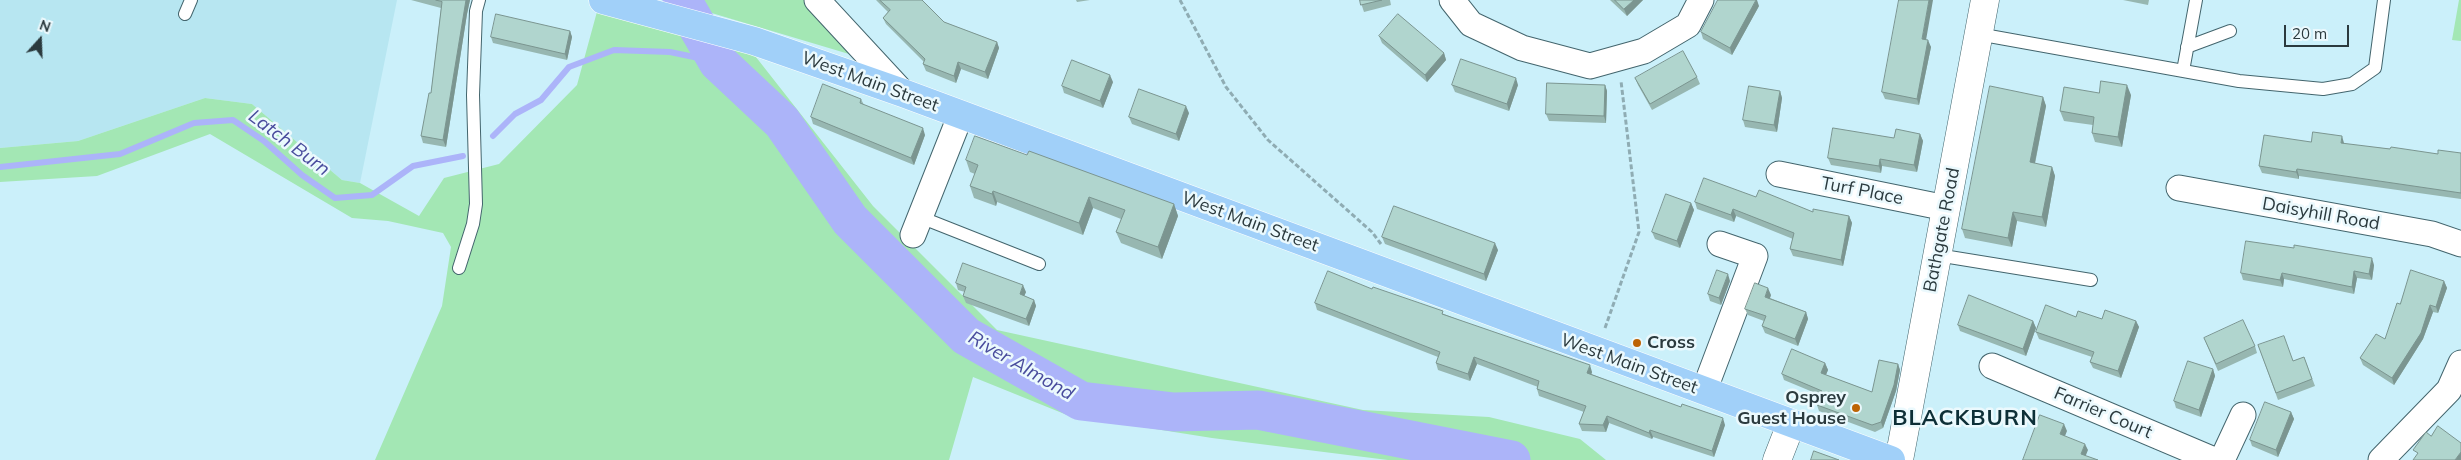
<!DOCTYPE html>
<style>
body{margin:0}
#map{position:relative;width:2461px;height:460px;overflow:hidden;background:#cbf0fa;font-family:Mulish,sans-serif}
canvas{display:block}
.north{position:absolute;left:15px;top:15px;width:50px;height:50px;-webkit-text-stroke:4px #ebf9fd;paint-order:stroke;rotate:20deg;font-size:14px;font-weight:700;line-height:20px;text-align:center;color:#2b3a3e}
.north::after{content:'';display:block;margin:auto;width:18px;height:22px;background:#2b3a3e;clip-path:polygon(50% 0,100% 100%,50% 72%,0 100%)}
.scale{position:absolute;left:2284px;top:25px;width:65px;height:22px;box-sizing:border-box;border:2px solid #2b3a3e;border-top:0;padding-left:6px;font-size:15px;line-height:18px;white-space:nowrap;color:#2b3a3e;-webkit-text-stroke:4px #ebf9fd;paint-order:stroke}
</style>
<div id="map">
<canvas width="2461" height="460"></canvas>
<div class="north">N</div>
<div class="scale">20 m</div>
</div>
<script>
const ctx = document.querySelector('canvas').getContext('2d');
ctx.lineJoin = 'round';
function fillPath(path, color) { ctx.fillStyle = color; ctx.fill(path, 'evenodd'); }
function strokePath(path, color, width, dash) { ctx.strokeStyle = color; ctx.lineWidth = width; ctx.lineCap = dash ? 'butt' : 'round'; ctx.setLineDash(dash || []); ctx.stroke(path); }
function drawText(font, color, halo, rows, align = 'center') {
  ctx.font = font + ' Mulish,sans-serif'; ctx.lineWidth = 5; ctx.setLineDash([]); ctx.textBaseline = 'middle'; ctx.strokeStyle = halo; ctx.fillStyle = color; for (const [text, x, y, turn = 0] of rows) {
    ctx.save(); ctx.translate(x, y); ctx.rotate((+turn || 0) * Math.PI / 180); ctx.textAlign = isNaN(turn) ? turn : align; if (halo) ctx.strokeText(text, 0, 0); ctx.fillText(text, 0, 0); ctx.restore();
  }
}
fillPath(new Path2D(`
 M0,0H397L360,183L342,180L252,104L205,98L78,141L0,148Z`), '#b7e6f1');
fillPath(new Path2D(`
 M668,0H804L859,57Z
 M2459,0H2461V41L2452,40Z
 M598,8L752,52L873,206L997,330L1363,410L1489,417L1580,439L1606,460H1388L1212,438L1067,415L973,377L949,460H375L442,306L451,247L443,233L388,221L352,218L210,134L97,176L0,182V148L78,141L205,98L252,104L342,180L360,183L419,216L444,178L499,164L577,85Z`), '#a3e7b4');
strokePath(new Path2D(`
 M493,136L515,114L541,100L569,67L614,50L670,52L718,62
 M0,167L120,154L194,123L233,120L264,141L302,175L335,198L372,195L413,166L463,156`), '#acb4f9', 6);
strokePath(new Path2D(`
 M682,0L718,62L782,122L850,220L966,336L1081,401L1174,412L1258,410L1511,460`), '#acb4f9', 39);
const lane = new Path2D(`
 M185,14L191,0
 M1978,34L2239,81L2323,89L2352,84L2375,68L2384,0
 M2187,47L2230,31
 M2183,71L2196,0
 M920,217L1039,264
 M1937,255L2091,280
 M459,268L473,224L476,204L473,95L476,11L479,0`);
const street = new Path2D(`
 M817,0L903,93
 M1452,0L1471,24L1522,48L1590,66L1644,51L1688,25L1701,0
 M1779,174L1946,208
 M2179,188L2432,234L2461,244
 M913,235L961,114
 M1992,366L2214,460
 M1704,391L1755,256L1720,244
 M2222,460L2243,415
 M2381,460L2449,390L2461,363`);
const secondary = new Path2D(`
 M1777,460L1791,424
 M1899,460L1985,0`);
const primary = new Path2D(`
 M603,0L754,41L903,93L1891,460`);
strokePath(lane, '#43656d', 14);
strokePath(street, '#43656d', 27);
strokePath(secondary, '#43656d', 29);
strokePath(primary, '#fff', 29);
strokePath(new Path2D(`
 M1180,0L1226,87L1268,140L1372,232L1381,244
 M1605,328L1639,232L1621,81`), '#8facb3', 3, [5, 2.5]);
strokePath(lane, '#fff', 12);
strokePath(street, '#fff', 25);
strokePath(secondary, '#fff', 28);
strokePath(primary, '#a1d0f9', 28);
fillPath(new Path2D(`
 M411,0H470L467,14L446,147L423,143L421,136L431,93L441,8Z
 M876,0H922L944,22L997,42L999,48L988,79L961,69L956,83L926,71L923,64L924,62L886,24L883,18L888,12Z
 M1076,0H1090L1077,2Z
 M1360,0H1390L1391,5L1364,12Z
 M1610,0H1643L1627,16Z
 M2123,0H2149L2148,5Z
 M1759,6L1732,55L1703,39L1701,32Z
 M570,31L572,37L567,60L493,43L491,37Z
 M1379,36L1444,53L1446,60L1427,82L1382,43Z
 M1926,40L1931,47L1919,105L1885,99L1882,92Z
 M1697,77L1700,84L1652,110L1638,85L1635,78Z
 M1113,82L1103,108L1064,93L1062,86Z
 M1452,85H1518L1509,111L1455,92Z
 M1605,85L1607,91L1606,123L1549,121L1546,114Z
 M1780,91L1782,98L1777,132L1745,127L1743,120Z
 M2099,93L2131,95L2122,147L2095,142L2092,133L2093,125L2064,121L2060,111Z
 M2043,97L2046,106L2035,164L2052,167L2055,176L2046,227L2017,221L2012,247L1965,238L1962,229Z
 M861,99L864,105L925,135L914,165L813,124L811,117Z
 M1189,113L1179,141L1132,124L1129,117Z
 M1920,134L1923,141L1917,172L1882,166L1881,173L1831,165L1828,158L1894,138Z
 M2311,142L2344,144L2438,154L2461,153V199L2299,176V179L2262,173L2259,166Z
 M1027,155L1174,204L1178,216L1162,259L1121,243L1116,232L1121,219L1093,208L1083,235L997,202L996,206L974,198L970,186L975,174L970,172L966,160Z
 M1756,197L1813,212L1849,216L1852,223L1843,266L1793,256L1790,249L1793,239L1736,216L1734,222L1697,209L1695,202Z
 M1691,203L1694,210L1680,248L1655,239L1652,232Z
 M1382,237L1498,250L1486,281L1385,244Z
 M2374,265L2372,280L2357,278L2354,294L2284,279L2283,287L2243,280L2241,273Z
 M1730,281L1721,305L1710,301L1708,294Z
 M2444,281L2447,288L2438,313L2433,312L2423,339L2394,385L2363,365L2360,358L2385,339L2400,304Z
 M956,283L1026,292L1024,296L1034,300L1036,306L1029,326L966,303L963,296L965,292L958,290Z
 M1372,289L1444,314L1592,372L1591,374L1725,425L1714,457L1653,437L1652,439L1609,423L1606,432L1582,431L1579,424L1584,412L1539,396L1537,389L1538,387L1477,364L1470,381L1438,370L1436,363L1438,357L1317,310L1315,303Z
 M1771,295L1770,298L1806,312L1808,319L1798,346L1765,333L1762,326L1764,321L1748,315L1745,309Z
 M2076,317L2102,319L2136,321L2139,327L2121,378L2093,368L2090,362L2092,357L2039,339L2036,332Z
 M2033,321L2036,328L2026,356L1960,331L1958,325Z
 M2204,338L2255,346L2257,353L2218,371Z
 M2258,345L2293,361L2304,357L2315,386L2278,400Z
 M1825,363L1828,370L1826,375L1872,392L1898,364L1900,370L1896,391L1883,428L1875,432L1819,411L1817,405L1820,395L1784,380L1782,374Z
 M2213,369L2215,376L2201,417L2176,408L2174,401Z
 M2291,412L2294,419L2278,457L2252,446L2250,440Z`), '#97b7b1');
fillPath(new Path2D(`
 M466,0H470L467,14L446,147L443,140Z
 M1634,0H1643L1627,16L1624,9Z
 M1756,0H1757L1759,6L1732,55L1730,48Z
 M1929,0H1933L1925,46L1922,39Z
 M570,31L572,37L567,60L565,54Z
 M1928,40L1931,47L1919,105L1917,99Z
 M997,42L999,48L988,79L985,72Z
 M1444,53L1446,60L1427,82L1425,75Z
 M958,62L961,69L956,83L954,76Z
 M1110,75L1113,82L1103,108L1100,101Z
 M1516,78L1518,85L1509,111L1507,104Z
 M1605,85L1607,91L1606,123L1604,116Z
 M2127,85L2131,95L2122,147L2118,137Z
 M1780,91L1782,98L1777,132L1774,125Z
 M2043,97L2046,106L2033,172L2030,162Z
 M1186,106L1189,113L1179,141L1176,134Z
 M923,128L925,135L914,165L911,158Z
 M1920,134L1923,141L1917,172L1914,165Z
 M2342,136L2344,143L2343,150L2341,143Z
 M1880,159L1882,166L1881,173L1879,166Z
 M2052,167L2055,176L2046,227L2042,217Z
 M2297,169L2299,176V179L2296,172Z
 M993,191L997,202L996,206L992,194Z
 M1089,197L1093,208L1083,235L1079,223Z
 M1691,203L1694,210L1680,248L1677,241Z
 M1174,204L1178,216L1162,259L1158,247Z
 M1733,209L1736,216L1734,222L1731,215Z
 M2013,212L2017,221L2012,247L2008,238Z
 M1849,216L1852,223L1843,266L1841,260Z
 M1495,243L1498,250L1486,281L1484,274Z
 M2372,258L2374,265L2372,280L2369,274Z
 M2354,271L2357,278L2354,294L2352,287Z
 M2282,273L2284,279L2283,287L2280,280Z
 M1728,274L1730,281L1721,305L1719,298Z
 M2444,281L2447,288L2438,313L2436,307Z
 M1023,285L1026,292L1022,301L1020,294Z
 M1768,288L1771,295L1768,303L1765,297Z
 M1034,300L1036,306L1029,326L1026,319Z
 M2430,305L2433,312L2423,339L2394,385L2392,378Z
 M1806,312L1808,319L1798,346L1795,339Z
 M2033,321L2036,328L2026,356L2023,349Z
 M2136,321L2139,327L2121,378L2118,371Z
 M1474,357L1477,364L1470,381L1468,374Z
 M1825,363L1828,370L1824,379L1821,373Z
 M1898,364L1900,370L1896,391L1883,428L1881,422Z
 M1590,365L1592,372L1590,379L1587,373Z
 M2213,369L2215,376L2201,417L2199,410Z
 M2291,412L2294,419L2278,457L2276,450Z
 M1607,416L1609,423L1606,432L1603,425Z
 M1723,418L1725,425L1714,457L1712,451Z
 M2064,424L2067,431L2063,441L2060,434Z
 M1650,430L1653,437L1652,439L1649,433Z
 M2085,444L2088,450L2084,460L2081,454Z
 M2461,452V460H2455Z`), '#7b9590');
const building = new Path2D(`
 M436,0H466L443,140L421,136L429,93H431L442,2Z
 M880,0H922L944,22L997,42L985,72L958,62L954,76L923,64L925,59L883,18L890,10Z
 M1360,0H1382L1361,5Z
 M1615,0H1634L1624,9Z
 M1718,0H1756L1730,48L1701,32Z
 M1899,0H1929L1922,39L1928,40L1917,99L1882,92Z
 M496,14L570,31L565,54L491,37Z
 M1398,14L1444,53L1425,75L1379,36Z
 M1683,51L1697,77L1650,104L1635,78Z
 M1461,59L1516,78L1507,104L1452,85Z
 M1072,60L1110,75L1100,101L1062,86Z
 M2101,81L2127,85L2118,137L2092,133L2094,117L2060,111L2064,87L2099,93Z
 M1547,83L1605,85L1604,116L1546,114Z
 M823,84L861,99L860,103L923,128L911,158L811,117Z
 M1749,86L1780,91L1774,125L1743,120Z
 M1990,86L2043,97L2030,162L2052,167L2042,217L2013,212L2008,238L1962,229Z
 M1139,89L1186,106L1176,134L1129,117Z
 M1833,128L1894,138L1896,129L1920,134L1914,165L1880,159L1879,166L1828,158Z
 M2313,132L2342,136L2341,143L2390,149L2391,147L2438,154V150L2461,153V193L2297,169L2296,172L2259,166L2264,135L2311,142Z
 M975,136L1027,155L1029,151L1174,204L1158,247L1116,232L1125,210L1089,197L1079,223L993,191L992,194L970,186L978,165L966,160Z
 M1704,178L1756,197L1759,190L1813,212V209L1849,216L1841,260L1790,249L1794,233L1733,209L1731,215L1695,202Z
 M1666,194L1691,203L1677,241L1652,232Z
 M1394,206L1495,243L1484,274L1382,237Z
 M2246,241L2294,248V245L2372,258L2369,274L2354,271L2352,287L2282,273L2280,280L2241,273Z
 M963,263L1023,285L1020,294L1034,300L1026,319L963,296L966,287L956,283Z
 M1717,270L1728,274L1719,298L1708,294Z
 M2411,270L2444,281L2436,307L2430,305L2421,333L2392,378L2360,358L2376,334L2385,339L2397,303L2400,304Z
 M1328,271L1372,289L1373,287L1443,311L1442,314L1590,365L1587,373L1681,407L1682,404L1723,418L1712,451L1650,430L1649,433L1607,416L1603,425L1579,424L1586,406L1537,389L1539,381L1474,357L1468,374L1436,363L1440,352L1315,303Z
 M1755,283L1768,288L1765,297L1806,312L1795,339L1762,326L1766,316L1745,309Z
 M1969,295L2033,321L2023,349L1958,325Z
 M2046,305L2076,317L2078,311L2102,319L2105,310L2136,321L2118,371L2090,362L2094,352L2036,332Z
 M2243,320L2255,346L2216,364L2204,338Z
 M2284,336L2293,361L2304,357L2312,379L2276,393L2258,345Z
 M1792,349L1825,363L1821,373L1872,392L1879,360L1898,364L1894,385L1881,422L1872,425L1817,405L1822,391L1782,374Z
 M2188,361L2213,369L2199,410L2174,401Z
 M2265,402L2291,412L2276,450L2250,440Z
 M2040,415L2064,424L2060,434L2085,444L2081,454L2098,460H2023Z
 M2438,426L2461,443V452L2455,460H2413L2418,453L2413,450L2426,432L2431,436Z
 M1814,451L1839,460H1811Z`);
fillPath(building, '#b0d5ce');
strokePath(building, '#7b9590', 1);
for (const [x, y, r, color] of [
 [1637,343,5,"#bd6404"],
 [1856,408,5,"#bd6404"]
]) { const dot = new Path2D(); dot.arc(x, y, r, 0, 2 * Math.PI); ctx.fillStyle = color; ctx.fill(dot); strokePath(dot, '#ebf9fd', 2); }
drawText('18px', '#2b3a3e', '#ebf9fd', [
 ["West Main Street",870,82,20],
 ["Turf Place",1862,191,11],
 ["Daisyhill Road",2321,214,10],
 ["West Main Street",1250,222,20],
 ["Bathgate Road",1942,230,-79],
 ["West Main Street",1629,364,20],
 ["Farrier Court",2103,413,23]
]);
drawText('bold 18px', '#2b3a3e', '#ebf9fd', [
 ["Cross",1647,343],
 ["Osprey",1846,398,"right"],
 ["Guest House",1846,419,"right"]
], 'left');
drawText('italic 19px', '#494c9d', '#ebf9fd', [
 ["Latch Burn",289,143,37],
 ["River Almond",1021,366,30]
]);
ctx.letterSpacing = '1px';
drawText('bold 22px', '#0d2f37', '#ebf9fd', [
 ["BLACKBURN",1965,418]
]);
ctx.letterSpacing = '0px';
</script>
